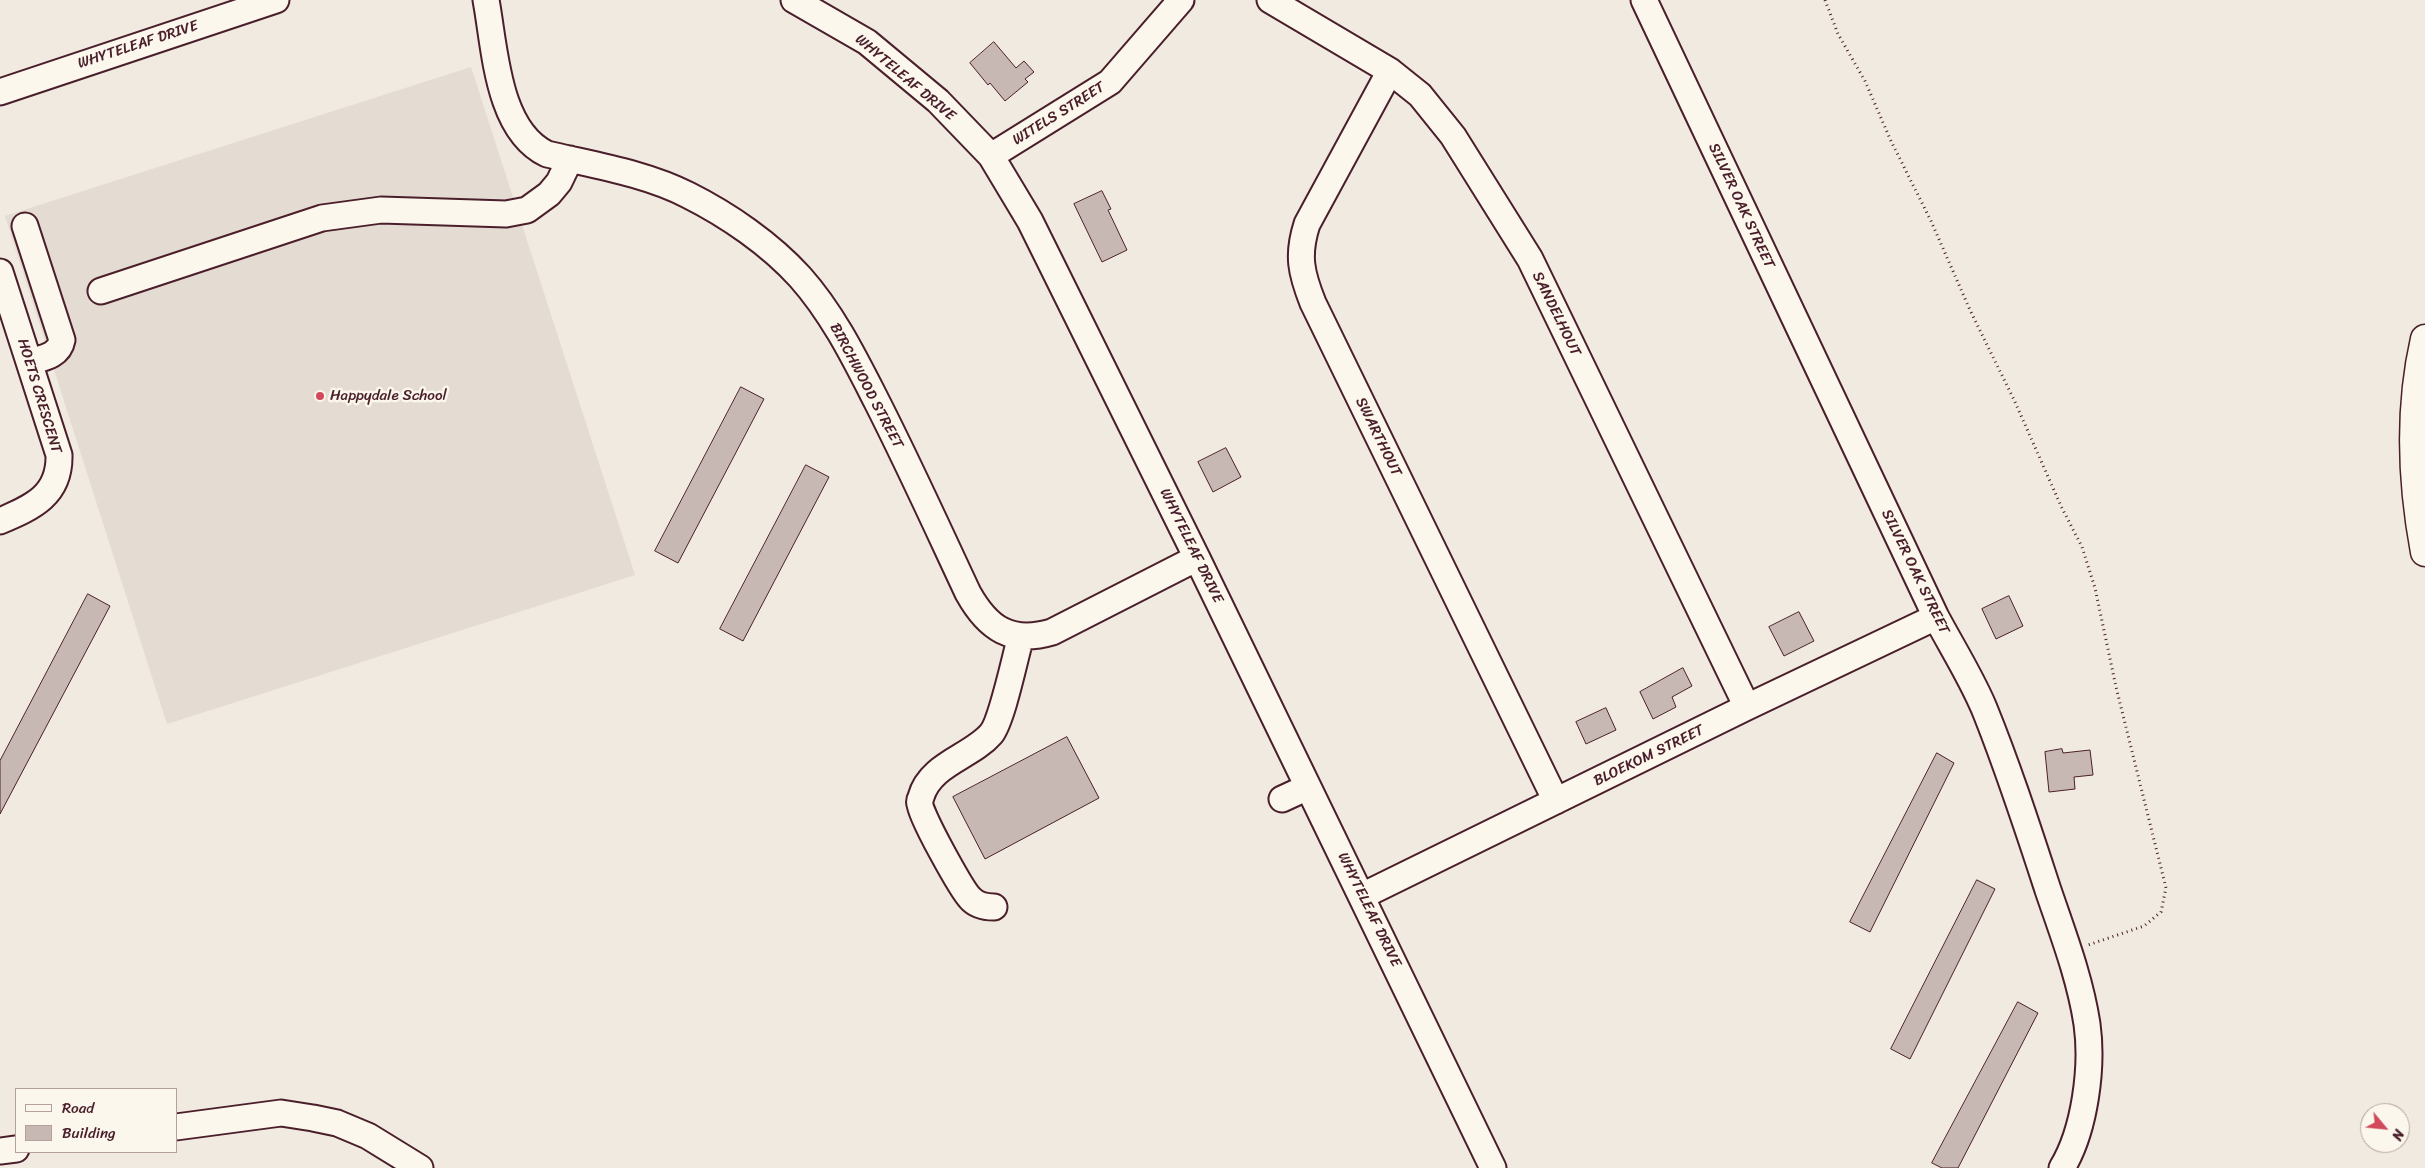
<!DOCTYPE html>
<style>
body{margin:0}
#map{position:relative;width:2425px;height:1168px;overflow:hidden;background:#f0eae0;font-family:Sriracha,sans-serif}
canvas{display:block}
.legend{position:absolute;left:15px;top:1088px;width:162px;height:65px;box-sizing:border-box;background:#fbf7ec;border:1px solid #b4a19f;margin:0;padding:6px 9px;list-style:none;font-size:15px;color:#4a1f2b}
.legend li{display:flex;align-items:center;gap:10px;height:25px}
.legend b{width:25px;border:1px solid #b4a19f}
.north{position:absolute;left:2360px;top:1103px;width:50px;height:50px;box-sizing:border-box;background:#fbf7ec;border:1px solid #b4a19f;border-radius:50%;rotate:118deg;font-size:14px;font-weight:700;line-height:20px;text-align:center;color:#4a1f2b}
.north::after{content:'';display:block;margin:auto;width:18px;height:22px;background:#d1495b;clip-path:polygon(50% 0,100% 100%,50% 72%,0 100%)}
</style>
<div id="map">
<canvas width="2425" height="1168"></canvas>
<ul class="legend">
<li><b style="height:6px;background:#fbf7ec"></b>Road</li>
<li><b style="height:14px;background:#c8b8b3"></b>Building</li>
</ul>
<div class="north">N</div>
</div>
<script>
const ctx = document.querySelector('canvas').getContext('2d');
ctx.lineJoin = 'round';
function fillPath(path, color) { ctx.fillStyle = color; ctx.fill(path, 'evenodd'); }
function strokePath(path, color, width, dash) { ctx.strokeStyle = color; ctx.lineWidth = width; ctx.lineCap = dash ? 'butt' : 'round'; ctx.setLineDash(dash || []); ctx.stroke(path); }
function drawText(font, color, halo, rows, align = 'center') {
  ctx.font = font + ' Sriracha,sans-serif'; ctx.lineWidth = 5; ctx.setLineDash([]); ctx.textBaseline = 'middle'; ctx.strokeStyle = halo; ctx.fillStyle = color; for (const [text, x, y, turn = 0] of rows) {
    ctx.save(); ctx.translate(x, y); ctx.rotate((+turn || 0) * Math.PI / 180); ctx.textAlign = isNaN(turn) ? turn : align; if (halo) ctx.strokeText(text, 0, 0); ctx.fillText(text, 0, 0); ctx.restore();
  }
}
fillPath(new Path2D(`
 M471,67L635,575L167,724L5,216Z`), '#e4dbd2');
const building = new Path2D(`
 M994,42L1016,68L1024,61L1034,72L1025,79L1028,82L1005,101L990,83L988,85L970,63Z
 M1102,191L1111,209L1108,210L1127,250L1102,262L1074,204Z
 M741,387L764,399L678,563L655,551Z
 M1226,448L1241,477L1213,492L1198,462Z
 M806,465L829,477L743,641L720,629Z
 M88,594L110,606L0,814V761Z
 M2009,596L2023,626L1996,639L1982,609Z
 M1799,612L1814,641L1784,656L1769,627Z
 M1683,668L1692,686L1672,697L1676,707L1653,719L1640,692Z
 M1606,708L1616,730L1586,744L1576,722Z
 M1067,737L1099,798L985,859L953,797Z
 M2062,749L2063,753L2090,750L2093,775L2074,777L2075,789L2049,792L2045,752Z
 M1937,753L1954,763L1870,932L1850,922Z
 M1977,880L1995,889L1910,1059L1891,1049Z
 M2018,1002L2038,1013L1958,1168H1942L1932,1163Z`);
fillPath(building, '#c8b8b3');
strokePath(building, '#4a1f2b', 1);
const minor = new Path2D(`
 M486,0C495,48 497,130 547,154C593,165 645,173 688,195C728,215 770,244 800,277C833,314 855,359 877,402C909,465 938,529 968,593C988,629 1011,644 1052,632L1197,558
 M794,0L867,42L938,101L991,156L1030,221L1197,558L1493,1168
 M1270,0L1390,71L1420,95L1453,136L1530,259L1747,707
 M1644,0L1936,617C1952,647 1971,677 1984,708C2008,767 2028,829 2048,890C2063,934 2080,978 2087,1024C2093,1067 2085,1130 2062,1168
 M1390,71L1307,224C1297,255 1301,273 1313,303L1556,801
 M0,92L276,0
 M991,156L1110,82L1181,0
 M25,226L62,340C59,356 43,358 29,362
 M0,272L59,455C60,495 33,507 0,521
 M101,291L322,218L381,210L506,214L527,210L549,194L559,182L570,159
 M1282,799L1308,787
 M1362,896L1747,707L1936,617
 M994,907C986,907 976,905 970,898C962,890 920,815 920,804C919,802 920,799 921,797C930,764 971,757 991,734C1002,721 1015,657 1021,636
 M176,1127L281,1113L313,1118L337,1123L368,1136L420,1168
 M0,1151L16,1149`);
const major = new Path2D(`
 M2425,339C2409,409 2412,482 2425,552`);
strokePath(minor, '#4a1f2b', 29);
strokePath(major, '#4a1f2b', 31);
strokePath(new Path2D(`
 M1825,0L1838,34L1865,81L1891,141L1931,221L1970,310L2015,402L2061,506L2082,547L2095,588L2116,687L2166,888L2161,912L2144,926L2088,945`), '#4a1f2b', 3, [1, 4]);
strokePath(minor, '#fbf7ec', 25);
strokePath(major, '#fbf7ec', 28);
for (const [x, y, r, color] of [
 [320,396,5,"#d1495b"]
]) { const dot = new Path2D(); dot.arc(x, y, r, 0, 2 * Math.PI); ctx.fillStyle = color; ctx.fill(dot); strokePath(dot, '#fbf7ec', 2); }
drawText('15px', '#4a1f2b', '#fbf7ec', [
 ["WHYTELEAF DRIVE",138,45,-18],
 ["WHYTELEAF DRIVE",905,78,40],
 ["WITELS STREET",1059,114,-32],
 ["SILVER OAK STREET",1741,206,65],
 ["SANDELHOUT",1556,314,64],
 ["BIRCHWOOD STREET",866,386,62],
 ["HOETS CRESCENT",39,396,73],
 ["SWARTHOUT",1378,437,64],
 ["WHYTELEAF DRIVE",1191,546,64],
 ["SILVER OAK STREET",1915,572,64],
 ["BLOEKOM STREET",1649,756,-26],
 ["WHYTELEAF DRIVE",1369,910,64]
]);
drawText('15px', '#4a1f2b', '#fbf7ec', [
 ["Happydale School",330,396]
], 'left');
</script>
